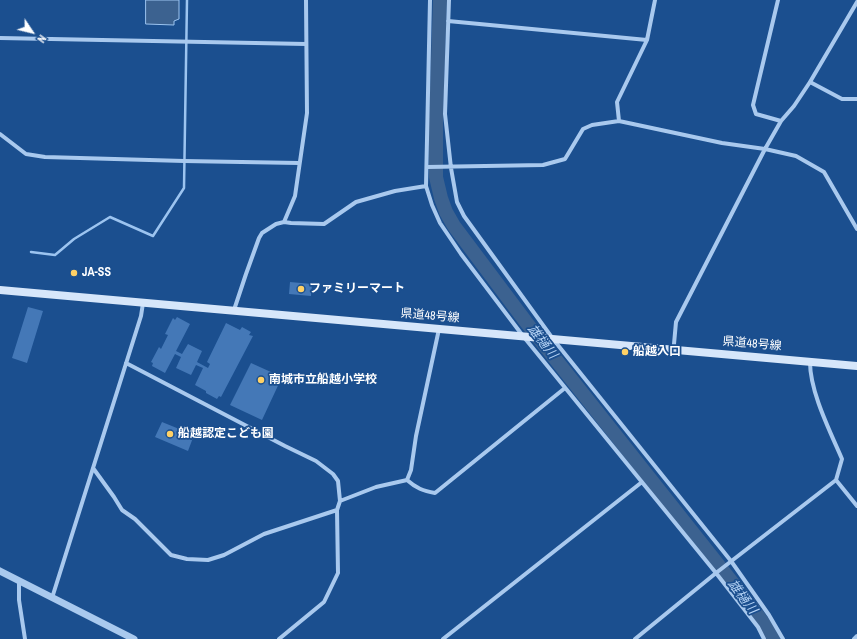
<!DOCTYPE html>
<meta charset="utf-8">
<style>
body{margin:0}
#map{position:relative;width:857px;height:639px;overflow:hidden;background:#1b4f8f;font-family:"Archivo Narrow",sans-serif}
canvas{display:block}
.north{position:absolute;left:12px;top:12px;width:40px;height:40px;-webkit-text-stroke:3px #1b4f8f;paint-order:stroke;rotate:125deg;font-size:11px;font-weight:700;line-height:16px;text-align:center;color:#fff}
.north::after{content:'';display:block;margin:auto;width:14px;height:18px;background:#fff;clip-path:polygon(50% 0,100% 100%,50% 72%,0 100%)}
</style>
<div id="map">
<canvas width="857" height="639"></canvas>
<div class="north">N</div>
</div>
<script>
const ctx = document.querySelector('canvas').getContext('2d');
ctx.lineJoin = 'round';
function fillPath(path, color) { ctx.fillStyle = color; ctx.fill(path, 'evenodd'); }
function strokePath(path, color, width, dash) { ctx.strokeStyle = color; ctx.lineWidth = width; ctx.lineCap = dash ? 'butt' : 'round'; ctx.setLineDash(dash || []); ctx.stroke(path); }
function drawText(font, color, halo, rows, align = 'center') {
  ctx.font = font + ' "Archivo Narrow","Noto Sans JP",sans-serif'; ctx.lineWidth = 3.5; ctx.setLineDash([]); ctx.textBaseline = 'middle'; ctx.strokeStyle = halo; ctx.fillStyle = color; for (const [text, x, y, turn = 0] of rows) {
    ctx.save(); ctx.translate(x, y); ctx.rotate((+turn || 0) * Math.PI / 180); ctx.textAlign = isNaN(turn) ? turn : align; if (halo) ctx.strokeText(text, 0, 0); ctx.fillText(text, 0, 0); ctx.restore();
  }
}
const water = new Path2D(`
 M146,0H179V19L174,21V25L146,24Z`);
fillPath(water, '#3c6290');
strokePath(water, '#9cc4f0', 1);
strokePath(new Path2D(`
 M31,252L55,255L74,239L110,217L153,236L184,188L187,0`), '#9cc4f0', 2.5);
strokePath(new Path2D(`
 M440,0L436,120V177L441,198L446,212L454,226L526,322L747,601L767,628L773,639`), '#3c6290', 14);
fillPath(new Path2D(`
 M290,282L312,284L311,296L289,294Z
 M28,307L43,311L27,363L12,358Z
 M177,317L190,324L176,351L182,354L188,344L202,351L197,362L208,368L210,364L207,362L226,323L240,330L242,327L251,332L249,335L253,336L221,397L219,396L217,399L206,393V391L195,385L203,368L196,365L191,375L176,368L181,357L175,354L165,373L152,366L153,363L151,362L159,347L161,349L168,335L165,334L173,318L175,320Z
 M251,363L282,377L262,420L230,405Z
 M162,422L194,435L188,451L155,437Z`), '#4478b7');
strokePath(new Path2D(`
 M430,0L426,186L432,205L440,223L461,254L523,336L716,573L758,627L764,639
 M449,0L445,114L451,168L457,202L464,216L553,339L731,561L769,615L783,639
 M778,0L753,105L756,114L781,121
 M448,21L647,40
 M0,38L306,44
 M810,82L842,99H857
 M619,121L617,102L647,40L655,0
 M0,134L26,154L45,157L184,161L299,163
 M427,167L543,165L565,159L583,129L592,125L619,121L722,143L765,149L796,156L824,172L857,229
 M284,222L295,196L307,113L306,0
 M234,310L246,274L259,238L262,233L276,224L284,222L291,223L324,224L356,202L395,191L426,186
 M675,349L674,344L676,322L765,149L781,121L794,106L810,82L857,2
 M126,363L285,446L316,461L333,474L338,481L340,501
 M93,468L114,497L122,510L135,519L171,555L187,559L208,560L224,555L264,534L337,510L340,501L376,487L407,480
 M407,480C416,488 423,491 435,493L565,388
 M407,480L411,470L416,436L439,329
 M836,480L857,506
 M19,580V600L25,639
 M52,598L141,316L143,303
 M279,639L324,602L338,573L337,510
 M443,639L642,482
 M635,639L716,573L836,480L842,459C830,431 810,392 810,362
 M854,639L857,636`), '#a9c9ee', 4);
strokePath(new Path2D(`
 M0,571L134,639`), '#a9c9ee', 7);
strokePath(new Path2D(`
 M0,290L857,366`), '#d6e6fa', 8);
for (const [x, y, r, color] of [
 [74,273,4,"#ffd166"],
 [301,289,4,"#ffd166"],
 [625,352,4,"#ffd166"],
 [261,380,4,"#ffd166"],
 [170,434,4,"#ffd166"]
]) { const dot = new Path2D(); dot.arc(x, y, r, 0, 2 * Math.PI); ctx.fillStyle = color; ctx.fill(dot); strokePath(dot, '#1b4f8f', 1.5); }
drawText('bold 12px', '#fff', '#1b4f8f', [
 ["JA-SS",82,273],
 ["ファミリーマート",309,289],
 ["船越入口",633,352],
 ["南城市立船越小学校",269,380],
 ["船越認定こども園",178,434]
], 'left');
drawText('12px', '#fff', '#1b4f8f', [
 ["県道48号線",430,316,5],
 ["県道48号線",752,344,5]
]);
drawText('italic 13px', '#b5d3f5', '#1b4f8f', [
 ["雄樋川",542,342,52],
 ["雄樋川",742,597,53]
]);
</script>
